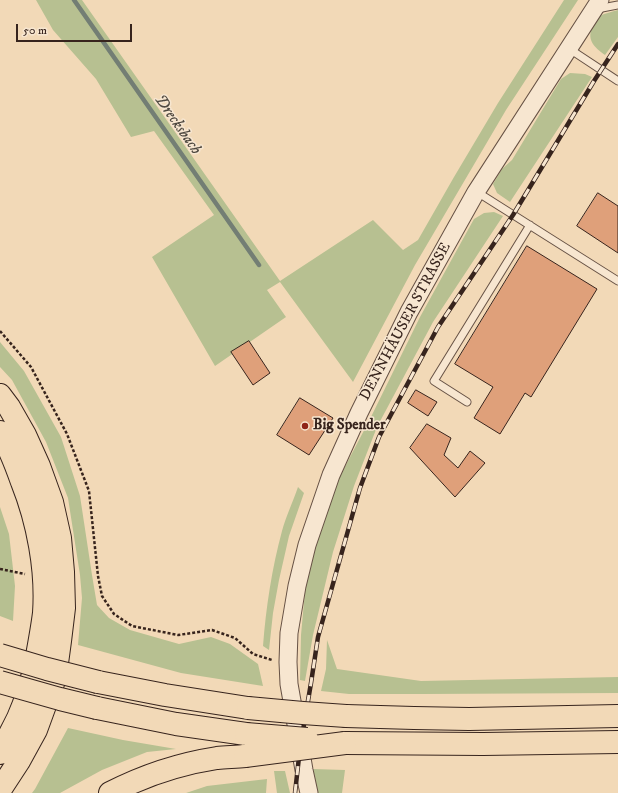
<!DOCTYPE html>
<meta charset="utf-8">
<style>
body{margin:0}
#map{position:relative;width:618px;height:793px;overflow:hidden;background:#f2d9b7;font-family:"IM FELL DW Pica",serif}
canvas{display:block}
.scale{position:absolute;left:16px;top:24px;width:116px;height:18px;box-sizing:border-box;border:2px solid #37241d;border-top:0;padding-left:5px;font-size:12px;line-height:14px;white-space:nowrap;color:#37241d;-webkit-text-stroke:3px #f7e6d0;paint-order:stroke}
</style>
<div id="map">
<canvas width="618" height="793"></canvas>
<div class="scale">50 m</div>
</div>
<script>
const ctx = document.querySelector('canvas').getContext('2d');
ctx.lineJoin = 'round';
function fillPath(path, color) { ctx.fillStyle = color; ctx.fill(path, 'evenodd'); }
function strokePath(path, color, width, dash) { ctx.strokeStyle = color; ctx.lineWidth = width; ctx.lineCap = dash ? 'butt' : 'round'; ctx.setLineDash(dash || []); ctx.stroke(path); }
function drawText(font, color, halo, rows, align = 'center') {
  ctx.font = font + ' "IM FELL DW Pica",serif'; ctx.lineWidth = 3; ctx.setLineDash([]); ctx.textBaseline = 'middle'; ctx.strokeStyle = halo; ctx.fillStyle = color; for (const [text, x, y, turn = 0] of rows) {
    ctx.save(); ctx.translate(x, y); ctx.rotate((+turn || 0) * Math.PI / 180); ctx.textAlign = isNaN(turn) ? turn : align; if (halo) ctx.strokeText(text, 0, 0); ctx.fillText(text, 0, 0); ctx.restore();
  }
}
fillPath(new Path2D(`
 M36,0H82L280,281L373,220L403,250L418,240L454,177L498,103L564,0H578L506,110L415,265L353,382L280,282L267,290L286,317L215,366L152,257L214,215L154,131L131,137L96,79L53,30Z
 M618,10V37L605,55C594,47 585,39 594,24C596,22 598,18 600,16C605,13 612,12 618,10Z
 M570,73L585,74L592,77L510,202L497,193L493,184L502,169L512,160L561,79Z
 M494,212L503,216L433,322L377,427L354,486L333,552L313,635L305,681L300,680L301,635L305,591L315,547L339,478L370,419L420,317L474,219L484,213Z
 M0,342L24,371L61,437L80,496L92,575L97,605L109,618L130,630L179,644L211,637L230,644L258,664L263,686L181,673L78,645L82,598L80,575L68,498L46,442L12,380L0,367Z
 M298,487L304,493L289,536L279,580L273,613L269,650L263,646C266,607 272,568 282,531C286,516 293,502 298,487Z
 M0,507L9,534L15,586L13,621L0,616Z
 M327,640L337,669L421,681L618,677V693L424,694H349L321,691L326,669Z
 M68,728L123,740L176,749L147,752L102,770L60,793H32L35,789Z
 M313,769L345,770L342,793H318Z
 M274,771H285L290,793H277Z
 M267,779L266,793H186L207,786Z`), '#b7c091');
strokePath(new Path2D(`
 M74,0L259,265`), '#737e74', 4.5);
const building = new Path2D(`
 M598,193L618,206V253L577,226Z
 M527,246L597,289L531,397L525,393L500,434L474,418L493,387L455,364Z
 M249,341L270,373L253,385L231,352Z
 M416,390L437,402L428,416L408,403Z
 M300,398L333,418L309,455L277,435Z
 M427,424L451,438L444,455L458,468L470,451L485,463L455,497L410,448Z`);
fillPath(building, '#dfa07a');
strokePath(building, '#37241d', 1);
const service = new Path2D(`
 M597,9L618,5
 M568,48L618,81
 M477,192L618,281
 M467,402L434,381L530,225`);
const tertiary = new Path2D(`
 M309,793L304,770L289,684L288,662L289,633L297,586L307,545L331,475L359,413L409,312L476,192L600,0`);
const motorway = new Path2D(`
 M0,395L9,407L25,435L39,466L52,502L60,538L63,572L64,608L60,641L55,678L36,730L19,761L0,790
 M0,432C10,448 16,465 22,482C38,522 47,570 44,613C42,629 39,645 36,661C32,680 26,700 18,718C12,730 6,742 0,753
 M98,682L165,695L248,708
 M97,708L176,724L246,734
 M346,716L414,718L469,719L618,716
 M345,743L483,744L618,742
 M110,793C145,775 178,764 217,758C226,757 236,757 245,756`);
strokePath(service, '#665144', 9);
strokePath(tertiary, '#665144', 19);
strokePath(motorway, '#37241d', 24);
strokePath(new Path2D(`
 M0,331L31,367L67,434L89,491L98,576L102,596L114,614L132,626L178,635L212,630L235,638L253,654L272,660
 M0,569L25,574`), '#37241d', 2.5, [3, 2]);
strokePath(service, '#f7e6d0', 7);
strokePath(tertiary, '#f7e6d0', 17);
strokePath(motorway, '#f2d9b7', 22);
const rail = new Path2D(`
 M295,793L300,748L311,683L318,637L360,488L379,437L438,327L513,215L594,81L618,44`);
strokePath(rail, '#37241d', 4.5);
strokePath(rail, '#f7e6d0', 3, [9]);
const motorwayBridge = new Path2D(`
 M0,655L47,669L98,682
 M0,682L60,699L97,708
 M248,708L303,713L346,716
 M246,734L307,739
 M245,756L345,743`);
strokePath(motorwayBridge, '#37241d', 24, []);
strokePath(motorwayBridge, '#f2d9b7', 22);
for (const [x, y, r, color] of [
 [305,426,4,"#8f2418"]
]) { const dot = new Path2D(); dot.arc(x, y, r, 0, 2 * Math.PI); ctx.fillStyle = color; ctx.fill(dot); strokePath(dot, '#f7e6d0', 1.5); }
drawText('15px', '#37241d', '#f7e6d0', [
 ["DENNHÄUSER STRASSE",406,322,-62]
]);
drawText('bold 15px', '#37241d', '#f7e6d0', [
 ["Big Spender",313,426]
], 'left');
drawText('italic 16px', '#504a41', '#f7e6d0', [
 ["Drecksbach",177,125,55]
]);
</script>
